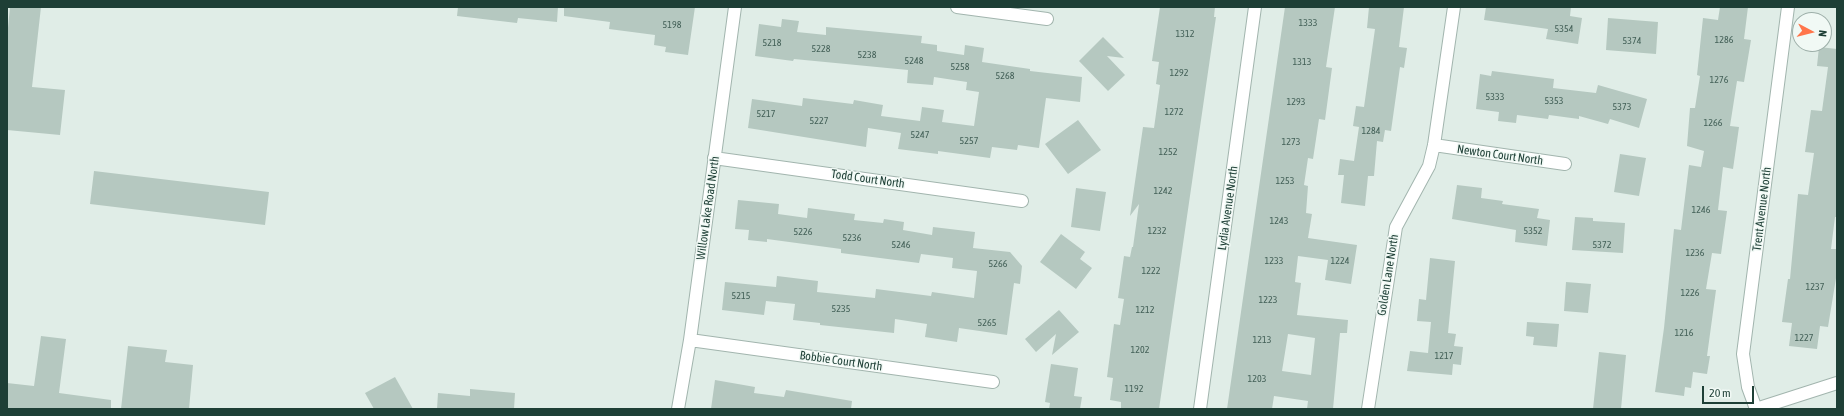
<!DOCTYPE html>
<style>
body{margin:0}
#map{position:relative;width:1844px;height:416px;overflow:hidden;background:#e0ede7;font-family:"Asap Condensed",sans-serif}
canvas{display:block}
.frame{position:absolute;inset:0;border:8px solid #1e3f36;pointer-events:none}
.north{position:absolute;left:1792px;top:12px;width:40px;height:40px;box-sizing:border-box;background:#f1f9f5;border:1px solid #9dafa9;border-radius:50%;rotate:97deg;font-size:11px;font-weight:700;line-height:16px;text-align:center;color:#1e3f36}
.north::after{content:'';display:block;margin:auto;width:14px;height:18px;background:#ff754b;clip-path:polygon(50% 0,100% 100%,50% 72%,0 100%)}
.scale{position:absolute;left:1702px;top:386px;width:52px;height:18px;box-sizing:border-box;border:2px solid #1e3f36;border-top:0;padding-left:5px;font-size:12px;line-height:14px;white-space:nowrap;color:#1e3f36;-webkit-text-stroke:3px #f1f9f5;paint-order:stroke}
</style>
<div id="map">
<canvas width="1844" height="416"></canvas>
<div class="frame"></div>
<div class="north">N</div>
<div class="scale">20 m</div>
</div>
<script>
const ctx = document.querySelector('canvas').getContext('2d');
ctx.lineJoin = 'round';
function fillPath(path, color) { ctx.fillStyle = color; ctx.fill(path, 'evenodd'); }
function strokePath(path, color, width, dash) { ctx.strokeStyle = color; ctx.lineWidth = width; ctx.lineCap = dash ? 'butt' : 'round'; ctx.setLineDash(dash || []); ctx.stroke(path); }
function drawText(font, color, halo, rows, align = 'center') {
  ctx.font = font + ' "Asap Condensed",sans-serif'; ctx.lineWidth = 3; ctx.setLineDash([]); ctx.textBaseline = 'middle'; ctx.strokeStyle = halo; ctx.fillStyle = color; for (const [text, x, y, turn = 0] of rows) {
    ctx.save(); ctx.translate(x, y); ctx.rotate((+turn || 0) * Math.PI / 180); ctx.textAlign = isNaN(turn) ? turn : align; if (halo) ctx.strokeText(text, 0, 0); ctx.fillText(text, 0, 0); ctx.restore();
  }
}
fillPath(new Path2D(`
 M10,7H41L32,87L65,90L60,135L7,130V38Z
 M458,7H558L557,22L518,18L517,23L457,16Z
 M564,7H695L688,55L665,52L666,47L654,45L655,35L609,29L610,22L564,16Z
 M1160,7H1215L1214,17H1216L1159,409H1121V402L1110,400L1113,378L1107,377L1114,324L1120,325L1124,299L1118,298L1124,256L1130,257L1132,247H1133L1139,204L1130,216L1143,127L1154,128L1160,85L1156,84L1159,62L1152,61Z
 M1285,7H1335L1326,67L1332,68L1325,120L1319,119L1313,159L1308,158L1304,185L1308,186L1306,213L1312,214L1308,238L1357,245L1351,284L1325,280L1328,260L1298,256L1295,282L1301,283L1297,315L1348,320L1347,333H1340L1333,409H1307L1308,401L1274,396L1272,409H1227ZM1288,334L1315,338L1311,375L1282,371Z
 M1369,7H1404L1399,47L1407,48L1404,68L1400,67L1391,131L1385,130L1383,142L1377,141L1374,176H1368L1365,206L1341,203L1344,175H1338L1340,159L1354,161L1359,127L1353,126L1356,106L1364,107L1375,29L1367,28Z
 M1486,7H1571L1570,16L1582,18L1578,44L1546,39L1548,29L1484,20Z
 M1720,7H1748L1744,39L1751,40L1744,82L1737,81L1730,126L1739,127L1733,169L1723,167L1718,210L1727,211L1721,254L1712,253L1706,289L1716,290L1707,356H1710L1707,374L1693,372L1691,388L1685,387L1684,396L1655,392L1664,328L1674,229L1681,230L1689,165L1701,167L1704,151L1687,146L1690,108H1695L1700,76L1697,75L1703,18L1718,20Z
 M1608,18L1658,22L1656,54L1606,50Z
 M782,19L799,21L797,32L826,35V27L922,36L921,43L937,45V51L964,55L965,45L984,48L982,62L1030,69V71L1082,77L1080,102L1046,98L1039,148L1018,145L1017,150L992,147L990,158L938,151V154L898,149L901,133L868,128L866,147L748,128L752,99L802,106L803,98L853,104L854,100L883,105L881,116L920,121L922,107L944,110L942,122L974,126L979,92L966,90L967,82L934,77L933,85L907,83L908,70L794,59L793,61L755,56L759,24L781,27Z
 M1103,37L1124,58L1107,56L1125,75L1108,91L1079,61Z
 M1819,47L1837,49V217H1835L1831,249H1837V272L1828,327L1820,326L1817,349L1789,346L1792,323L1782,322L1788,279H1790L1798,194L1808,195L1814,153L1805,152L1811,110L1822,111L1828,67L1817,66Z
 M1492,71L1554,79L1553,88L1596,93L1598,85L1647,99L1639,128L1610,119L1608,124L1579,116V119L1549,115L1548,119L1517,115L1516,123L1498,121L1499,112L1476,109L1480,74L1491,76Z
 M1078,120L1101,150L1068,174L1045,144Z
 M1620,154L1646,158L1639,196L1614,192Z
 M94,171L269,192L265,225L90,204Z
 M1457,185L1482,188L1481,198L1503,201L1502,204L1539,209L1537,218L1550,220L1547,246L1515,242L1516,230L1452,219Z
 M1076,188L1106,192L1100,231L1071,227Z
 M738,200L779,204L778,214L807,218L808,208L855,214L854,220L883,223L884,219L904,222L903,230L932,235L933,227L975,232L973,248L1010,252L1022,266L1020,284L1014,283L1007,335L959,328L957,342L925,337L927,324L895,319L894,333L820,325V323L793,320L795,304L766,301L764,315L722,310L725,282L776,287L777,276L818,281L817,292L875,298L876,289L931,296L932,292L974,298L977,271L952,268L953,258L921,254L919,263L841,253V249L767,239V242L748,240L749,230L735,229Z
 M1575,217L1593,218V221L1625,223L1623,253L1572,250Z
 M1061,234L1085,252L1080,259L1092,268L1076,289L1040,262Z
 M1430,258L1455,261L1448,333L1456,334L1454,346L1463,347L1461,365L1453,364L1452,375L1407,371L1410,351L1428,353L1431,322L1417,321L1419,299L1426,300Z
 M1566,282L1591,284L1588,313L1564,311Z
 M1059,310L1079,332L1052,355L1056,334L1036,352L1025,339Z
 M1527,322L1559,324L1557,347L1533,345L1534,337L1526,336Z
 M41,336L66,339L59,393L111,400V409L7,408V383L34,386Z
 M128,346L167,350L165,362L193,365L189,409H121Z
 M1599,352L1626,355L1621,409H1593Z
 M1051,364L1078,368L1074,396L1082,397L1080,409H1049L1050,403L1045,402Z
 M395,377L413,409H374L365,393Z
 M715,380L755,387L754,393L784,397L786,390L852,401L851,409H711Z
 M470,389L515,393L514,409H437L438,393L470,396Z`), '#b5c8c0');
const minor = new Path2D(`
 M957,7L1047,19
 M1434,145L1565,164
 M714,158L1022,201
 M690,340L993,382
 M678,409L690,340L735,7
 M1200,409L1255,7
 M1368,409L1396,227L1429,166L1434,145L1454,7
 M1756,409L1748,387L1743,354L1788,7
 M1756,409L1837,383`);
strokePath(minor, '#a2b5ae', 14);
strokePath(minor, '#fff', 12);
drawText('10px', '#446158', null, [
 ["1333",1308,23],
 ["5198",672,25],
 ["5354",1564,29],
 ["1312",1185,34],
 ["1286",1724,40],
 ["5374",1632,41],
 ["5218",772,43],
 ["5228",821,49],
 ["5238",867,55],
 ["5248",914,61],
 ["1313",1302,62],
 ["5258",960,67],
 ["1292",1179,73],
 ["5268",1005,76],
 ["1276",1719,80],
 ["5333",1495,97],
 ["5353",1554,101],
 ["1293",1296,102],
 ["5373",1622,107],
 ["1272",1174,112],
 ["5217",766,114],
 ["5227",819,121],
 ["1266",1713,123],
 ["1284",1371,131],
 ["5247",920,135],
 ["5257",969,141],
 ["1273",1291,142],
 ["1252",1168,152],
 ["1253",1285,181],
 ["1242",1163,191],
 ["1246",1701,210],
 ["1243",1279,221],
 ["1232",1157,231],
 ["5352",1533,231],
 ["5226",803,232],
 ["5236",852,238],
 ["5246",901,245],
 ["5372",1602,245],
 ["1236",1695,253],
 ["1233",1274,261],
 ["1224",1340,261],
 ["5266",998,264],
 ["1222",1151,271],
 ["1237",1815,287],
 ["1226",1690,293],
 ["5215",741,296],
 ["1223",1268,300],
 ["5235",841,309],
 ["1212",1145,310],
 ["5265",987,323],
 ["1216",1684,333],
 ["1227",1804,338],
 ["1213",1262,340],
 ["1202",1140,350],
 ["1217",1444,356],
 ["1203",1257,379],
 ["1192",1134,389]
]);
drawText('12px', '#1e3f36', '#f1f9f5', [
 ["Newton Court North",1500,155,8],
 ["Todd Court North",868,179,8],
 ["Willow Lake Road North",708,208,-82],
 ["Lydia Avenue North",1228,208,-82],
 ["Trent Avenue North",1762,209,-83],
 ["Golden Lane North",1388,275,-81],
 ["Bobbie Court North",841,361,8]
]);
</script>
